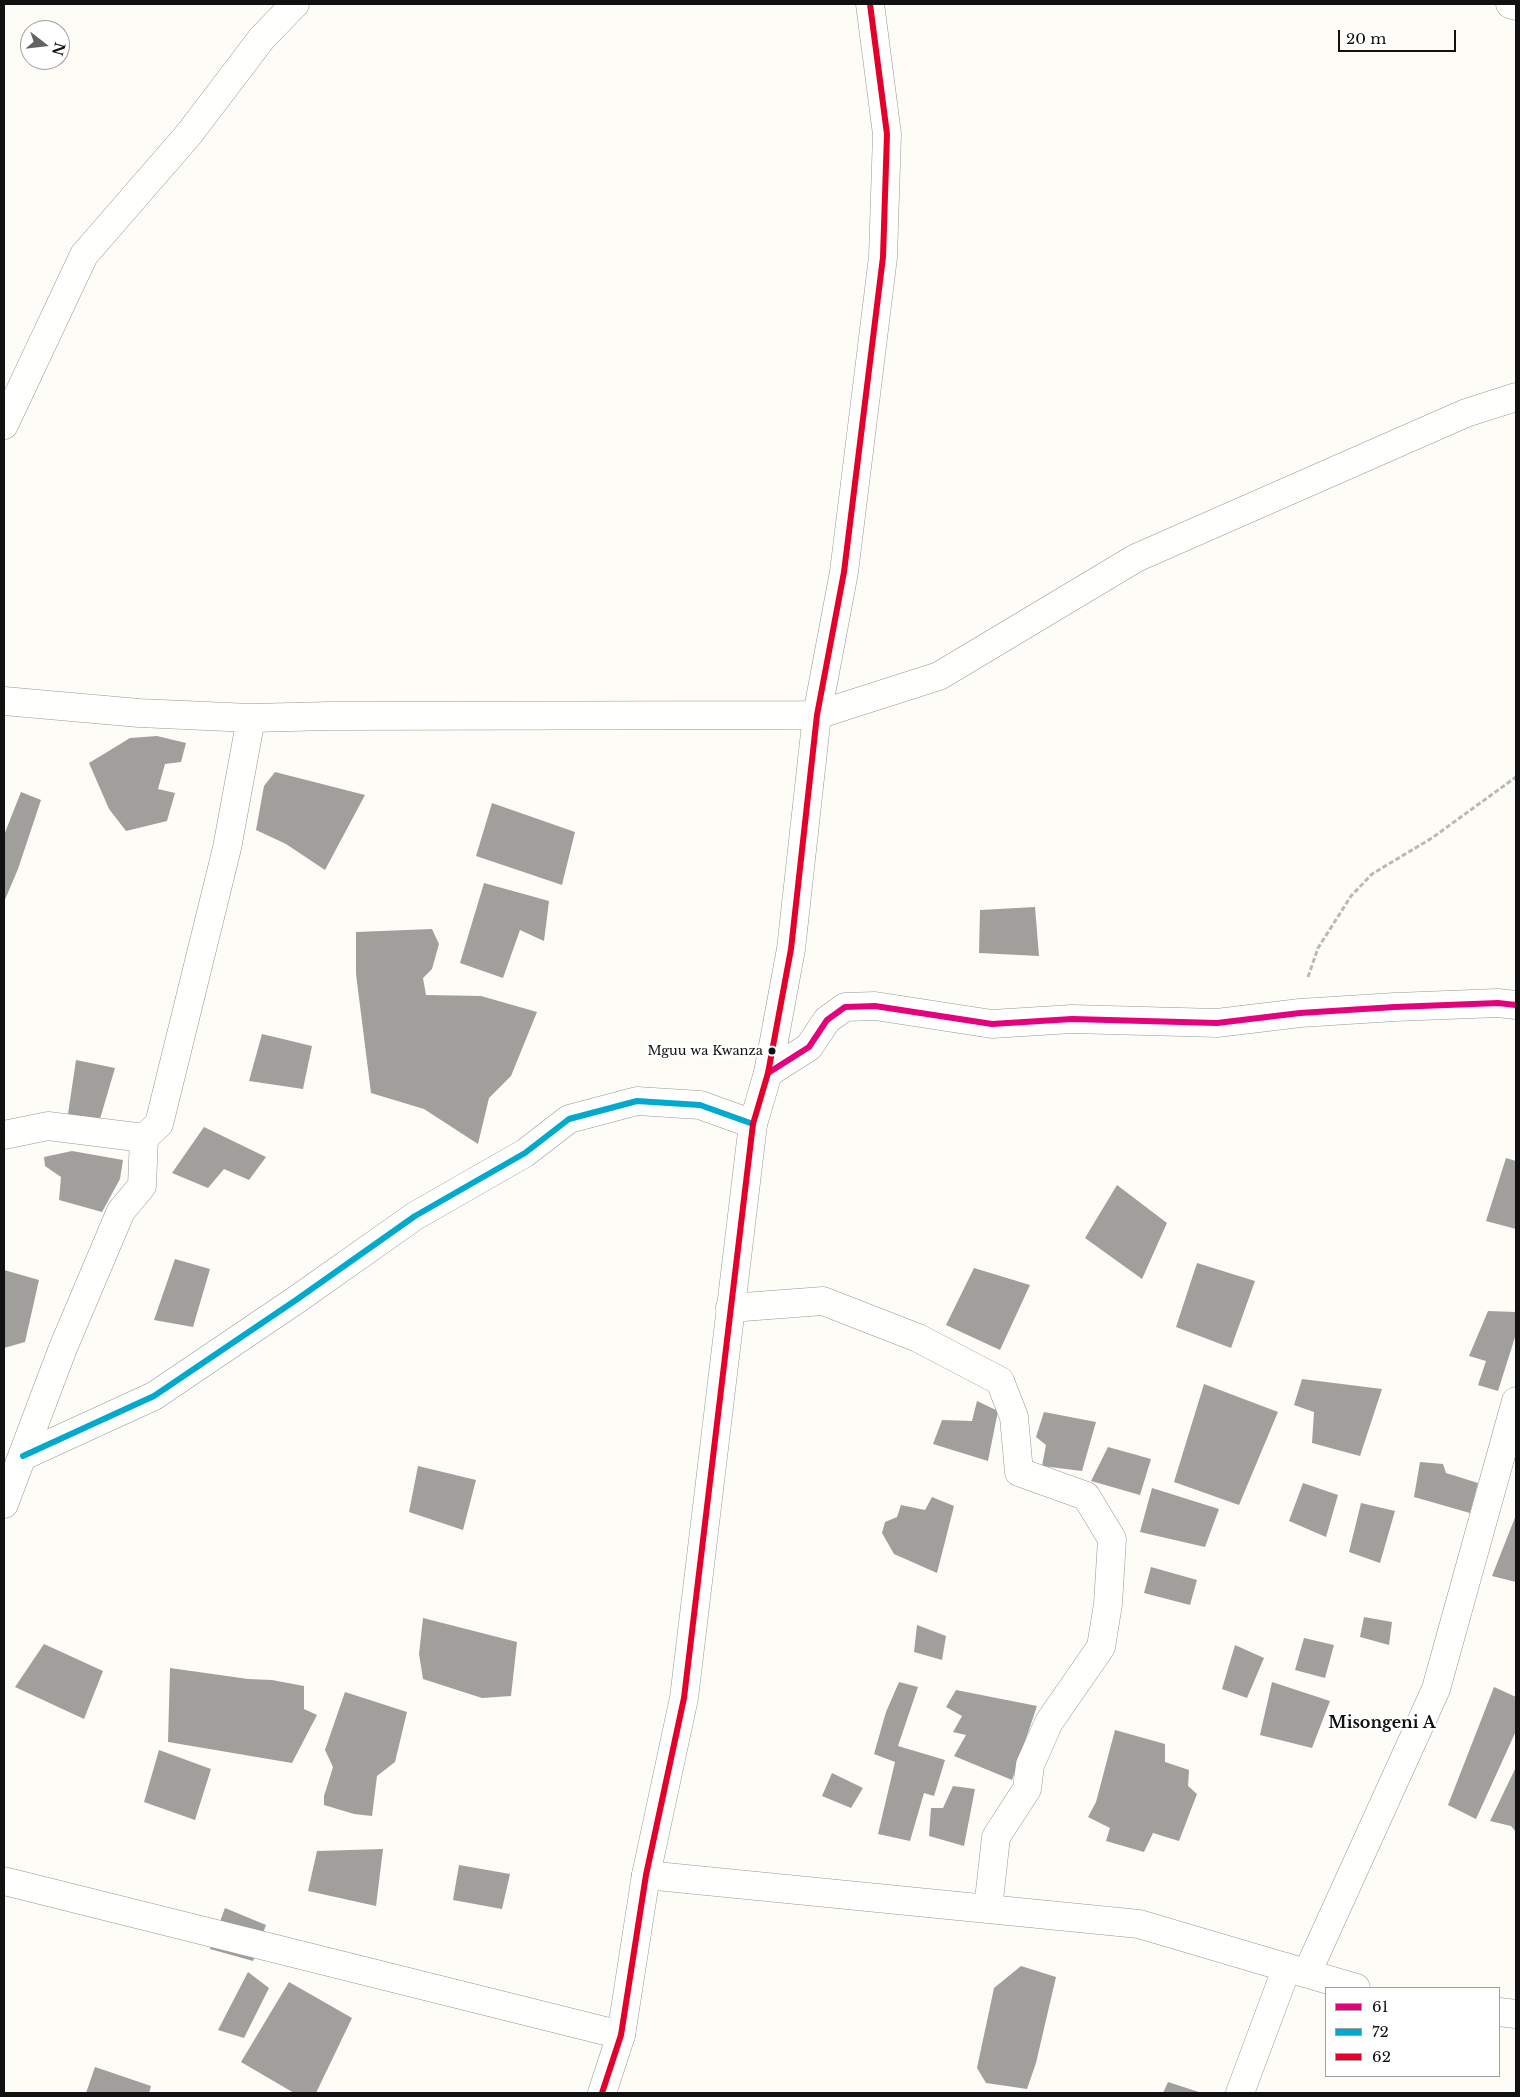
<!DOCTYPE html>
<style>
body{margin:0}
#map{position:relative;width:1520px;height:2097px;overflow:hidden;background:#fdfcf7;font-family:"Libre Baskerville",serif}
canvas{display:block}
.frame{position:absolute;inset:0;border:5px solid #111;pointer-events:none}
.legend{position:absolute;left:1325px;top:1987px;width:175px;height:90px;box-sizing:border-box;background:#fff;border:1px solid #a0a0a0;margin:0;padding:6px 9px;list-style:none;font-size:15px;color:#111}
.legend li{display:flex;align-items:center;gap:10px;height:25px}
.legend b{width:25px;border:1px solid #a0a0a0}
.north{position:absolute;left:20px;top:20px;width:50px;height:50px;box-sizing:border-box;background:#fff;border:1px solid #a0a0a0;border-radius:50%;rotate:106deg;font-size:14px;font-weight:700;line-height:20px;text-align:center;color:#111}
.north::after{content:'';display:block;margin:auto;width:18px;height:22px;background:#646362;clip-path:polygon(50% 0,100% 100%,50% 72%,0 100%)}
.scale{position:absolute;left:1338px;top:30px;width:118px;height:22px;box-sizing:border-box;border:2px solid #111;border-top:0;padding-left:6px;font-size:15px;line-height:18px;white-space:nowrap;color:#111;-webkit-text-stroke:4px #fff;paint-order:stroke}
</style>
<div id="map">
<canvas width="1520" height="2097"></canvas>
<div class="frame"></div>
<ul class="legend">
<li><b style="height:6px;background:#e5007d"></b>61</li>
<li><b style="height:6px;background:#00a9ce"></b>72</li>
<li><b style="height:6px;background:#e4002b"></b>62</li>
</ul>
<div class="north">N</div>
<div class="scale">20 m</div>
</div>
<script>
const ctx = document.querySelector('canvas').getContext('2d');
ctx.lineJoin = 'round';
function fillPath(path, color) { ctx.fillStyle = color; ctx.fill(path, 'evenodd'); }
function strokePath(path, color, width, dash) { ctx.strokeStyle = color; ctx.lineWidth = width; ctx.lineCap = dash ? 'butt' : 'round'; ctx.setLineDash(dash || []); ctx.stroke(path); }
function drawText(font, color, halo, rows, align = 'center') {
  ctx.font = font + ' "Libre Baskerville",serif'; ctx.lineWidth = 5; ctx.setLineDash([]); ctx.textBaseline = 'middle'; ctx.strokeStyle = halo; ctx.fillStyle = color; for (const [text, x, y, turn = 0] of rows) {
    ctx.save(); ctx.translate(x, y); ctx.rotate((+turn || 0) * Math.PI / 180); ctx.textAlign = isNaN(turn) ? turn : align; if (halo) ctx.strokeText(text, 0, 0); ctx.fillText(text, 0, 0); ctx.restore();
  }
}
fillPath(new Path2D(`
 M157,736L186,743L181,762L165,764L158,789L175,793L167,821L126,831L109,809L89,763L130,738Z
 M275,772L365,795L325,870L286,844L256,830L264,786Z
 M21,792L41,800L18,869L4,902V835Z
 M492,803L575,832L562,885L476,856Z
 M484,883L549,901L544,941L520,930L503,978L460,963Z
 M1035,907L1039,956L979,953L980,910Z
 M432,929L439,944L432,969L423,978L426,995L481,996L537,1012L511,1076L489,1098L478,1144L424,1109L371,1093L356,974V932Z
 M262,1034L312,1046L303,1089L249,1081Z
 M76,1060L115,1068L100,1119L68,1114Z
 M204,1127L266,1157L249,1180L224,1169L208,1188L172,1173Z
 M72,1151L123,1160L120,1179L102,1212L59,1200L61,1177L45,1166L44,1157Z
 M1506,1158L1516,1161V1229L1486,1221Z
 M1117,1185L1167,1223L1142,1279L1085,1238Z
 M175,1259L210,1269L193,1327L154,1320Z
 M1197,1263L1255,1281L1231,1348L1176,1327Z
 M974,1268L1030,1285L1000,1350L946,1325Z
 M4,1270L39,1280L25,1342L4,1348Z
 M1488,1311L1516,1312V1334L1498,1391L1478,1385L1486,1361L1469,1356Z
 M1302,1379L1382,1389L1360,1456L1312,1443L1314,1412L1294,1405Z
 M1204,1384L1278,1412L1239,1505L1174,1482Z
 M977,1401L998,1411L988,1461L933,1444L942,1420L972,1421Z
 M1044,1412L1096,1422L1082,1471L1042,1466L1046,1445L1036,1437Z
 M1108,1447L1151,1459L1140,1495L1091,1481Z
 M1420,1462L1443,1464L1446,1473L1478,1483L1470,1513L1414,1497Z
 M418,1466L476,1480L463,1530L409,1512Z
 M1303,1483L1338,1495L1326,1537L1289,1521Z
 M1152,1488L1219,1509L1205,1547L1140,1532Z
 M932,1497L954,1506L937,1573L894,1554L882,1533L885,1522L897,1517L901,1505L925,1510Z
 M1361,1503L1395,1511L1380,1563L1349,1552Z
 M1516,1515V1582L1492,1576Z
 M1151,1567L1197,1580L1190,1605L1144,1593Z
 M1364,1617L1392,1622L1389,1645L1360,1637Z
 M423,1618L517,1642L511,1696L482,1698L423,1679L419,1654Z
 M917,1625L946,1636L942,1660L914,1652Z
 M1304,1638L1334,1645L1325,1678L1295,1670Z
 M44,1644L103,1671L84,1719L15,1687Z
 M1235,1645L1264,1658L1247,1698L1222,1689Z
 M170,1668L248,1679L272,1680L304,1686V1709L317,1715L292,1763L168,1742Z
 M899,1682L918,1687L898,1746L945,1760L934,1796L924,1793L910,1841L878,1834L895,1762L874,1754L886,1712Z
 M1272,1682L1330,1701L1312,1748L1260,1735Z
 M1494,1687L1516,1697V1731L1476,1819L1448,1805Z
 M956,1690L1037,1706L1012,1780L954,1756L966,1735L953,1732L962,1716L946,1707Z
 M345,1692L407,1712L395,1762L377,1776L372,1816L354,1814L324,1805V1796L333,1767L325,1750Z
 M1115,1730L1165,1744V1762L1189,1770L1188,1786L1197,1794L1179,1841L1153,1833L1144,1852L1106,1841L1110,1828L1088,1817L1096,1802Z
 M159,1750L211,1769L195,1820L144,1802Z
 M1516,1767V1832L1511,1826L1490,1821Z
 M832,1773L863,1788L851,1808L822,1796Z
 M953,1786L975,1789L964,1846L929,1836L931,1808H943Z
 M383,1849L376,1906L308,1891L317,1851Z
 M459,1865L510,1874L502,1909L453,1900Z
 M225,1908L266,1925L253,1961L210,1949Z
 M1021,1966L1056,1977L1036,2063L1027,2089L986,2083L977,2068L994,1988Z
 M248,1972L269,1988L244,2038L218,2030Z
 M289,1982L352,2018L316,2093H294L241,2062Z
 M95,2067L151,2086L149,2093H86Z
 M1168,2082L1202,2093H1163Z`), '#a19f9c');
const minor = new Path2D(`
 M1510,4L1516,6
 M4,425L84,255L189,134L262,38L295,4
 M4,701L139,713L251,718L330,716L817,715L939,676L1136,558L1466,413L1516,397
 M768,1073L809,1047L827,1020L845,1007L875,1006L992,1024L1072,1019L1217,1023L1300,1013L1395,1007L1498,1003L1516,1005
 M4,1135L48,1126L144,1138
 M730,1308L823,1301L918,1338L1000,1381L1014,1417L1019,1472L1086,1496L1112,1539L1108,1604L1101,1647L1049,1722L1030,1765L1027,1789L996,1837L988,1909
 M23,1456L154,1396L296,1300L415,1216L525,1153L569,1119L637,1101L700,1105L753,1124
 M4,1504L63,1348L121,1211L142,1186L144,1138L159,1124L227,848L251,718
 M646,1875L1139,1924L1356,1988
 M4,1881L621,2035
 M1307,1973L1436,1689L1516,1401
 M1499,2012L1516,2014
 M1240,2093L1287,1967`);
const tertiary = new Path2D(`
 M602,2093L621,2035L646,1875L684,1698L753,1124L768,1073L791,949L817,715L844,572L883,257L887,134L870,4`);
strokePath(minor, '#979795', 29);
strokePath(tertiary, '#979795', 29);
strokePath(new Path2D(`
 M1308,977L1318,948L1351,896L1372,874L1432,838L1516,777`), '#b9b9b8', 3, [5, 2.5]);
strokePath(minor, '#fffffe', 28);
strokePath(tertiary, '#fffffe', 28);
strokePath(new Path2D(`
 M768,1073L809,1047L827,1020L845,1007L875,1006L992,1024L1072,1019L1217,1023L1300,1013L1395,1007L1498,1003L1516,1005`), '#e5007d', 6);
strokePath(new Path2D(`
 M23,1456L154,1396L296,1300L415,1216L525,1153L569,1119L637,1101L700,1105L753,1124`), '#00a9ce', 6);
strokePath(new Path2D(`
 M602,2093L621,2035L646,1875L684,1698L753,1124L768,1073L791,949L817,715L844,572L883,257L887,134L870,4`), '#e4002b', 6);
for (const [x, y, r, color] of [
 [772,1051,4.5,"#111"]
]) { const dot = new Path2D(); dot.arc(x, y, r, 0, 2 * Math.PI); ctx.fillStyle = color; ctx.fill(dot); strokePath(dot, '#fff', 2); }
drawText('13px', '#111', '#fff', [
 ["Mguu wa Kwanza",763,1051]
], 'right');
drawText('bold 16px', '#111', '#fff', [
 ["Misongeni A",1382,1723]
]);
</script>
